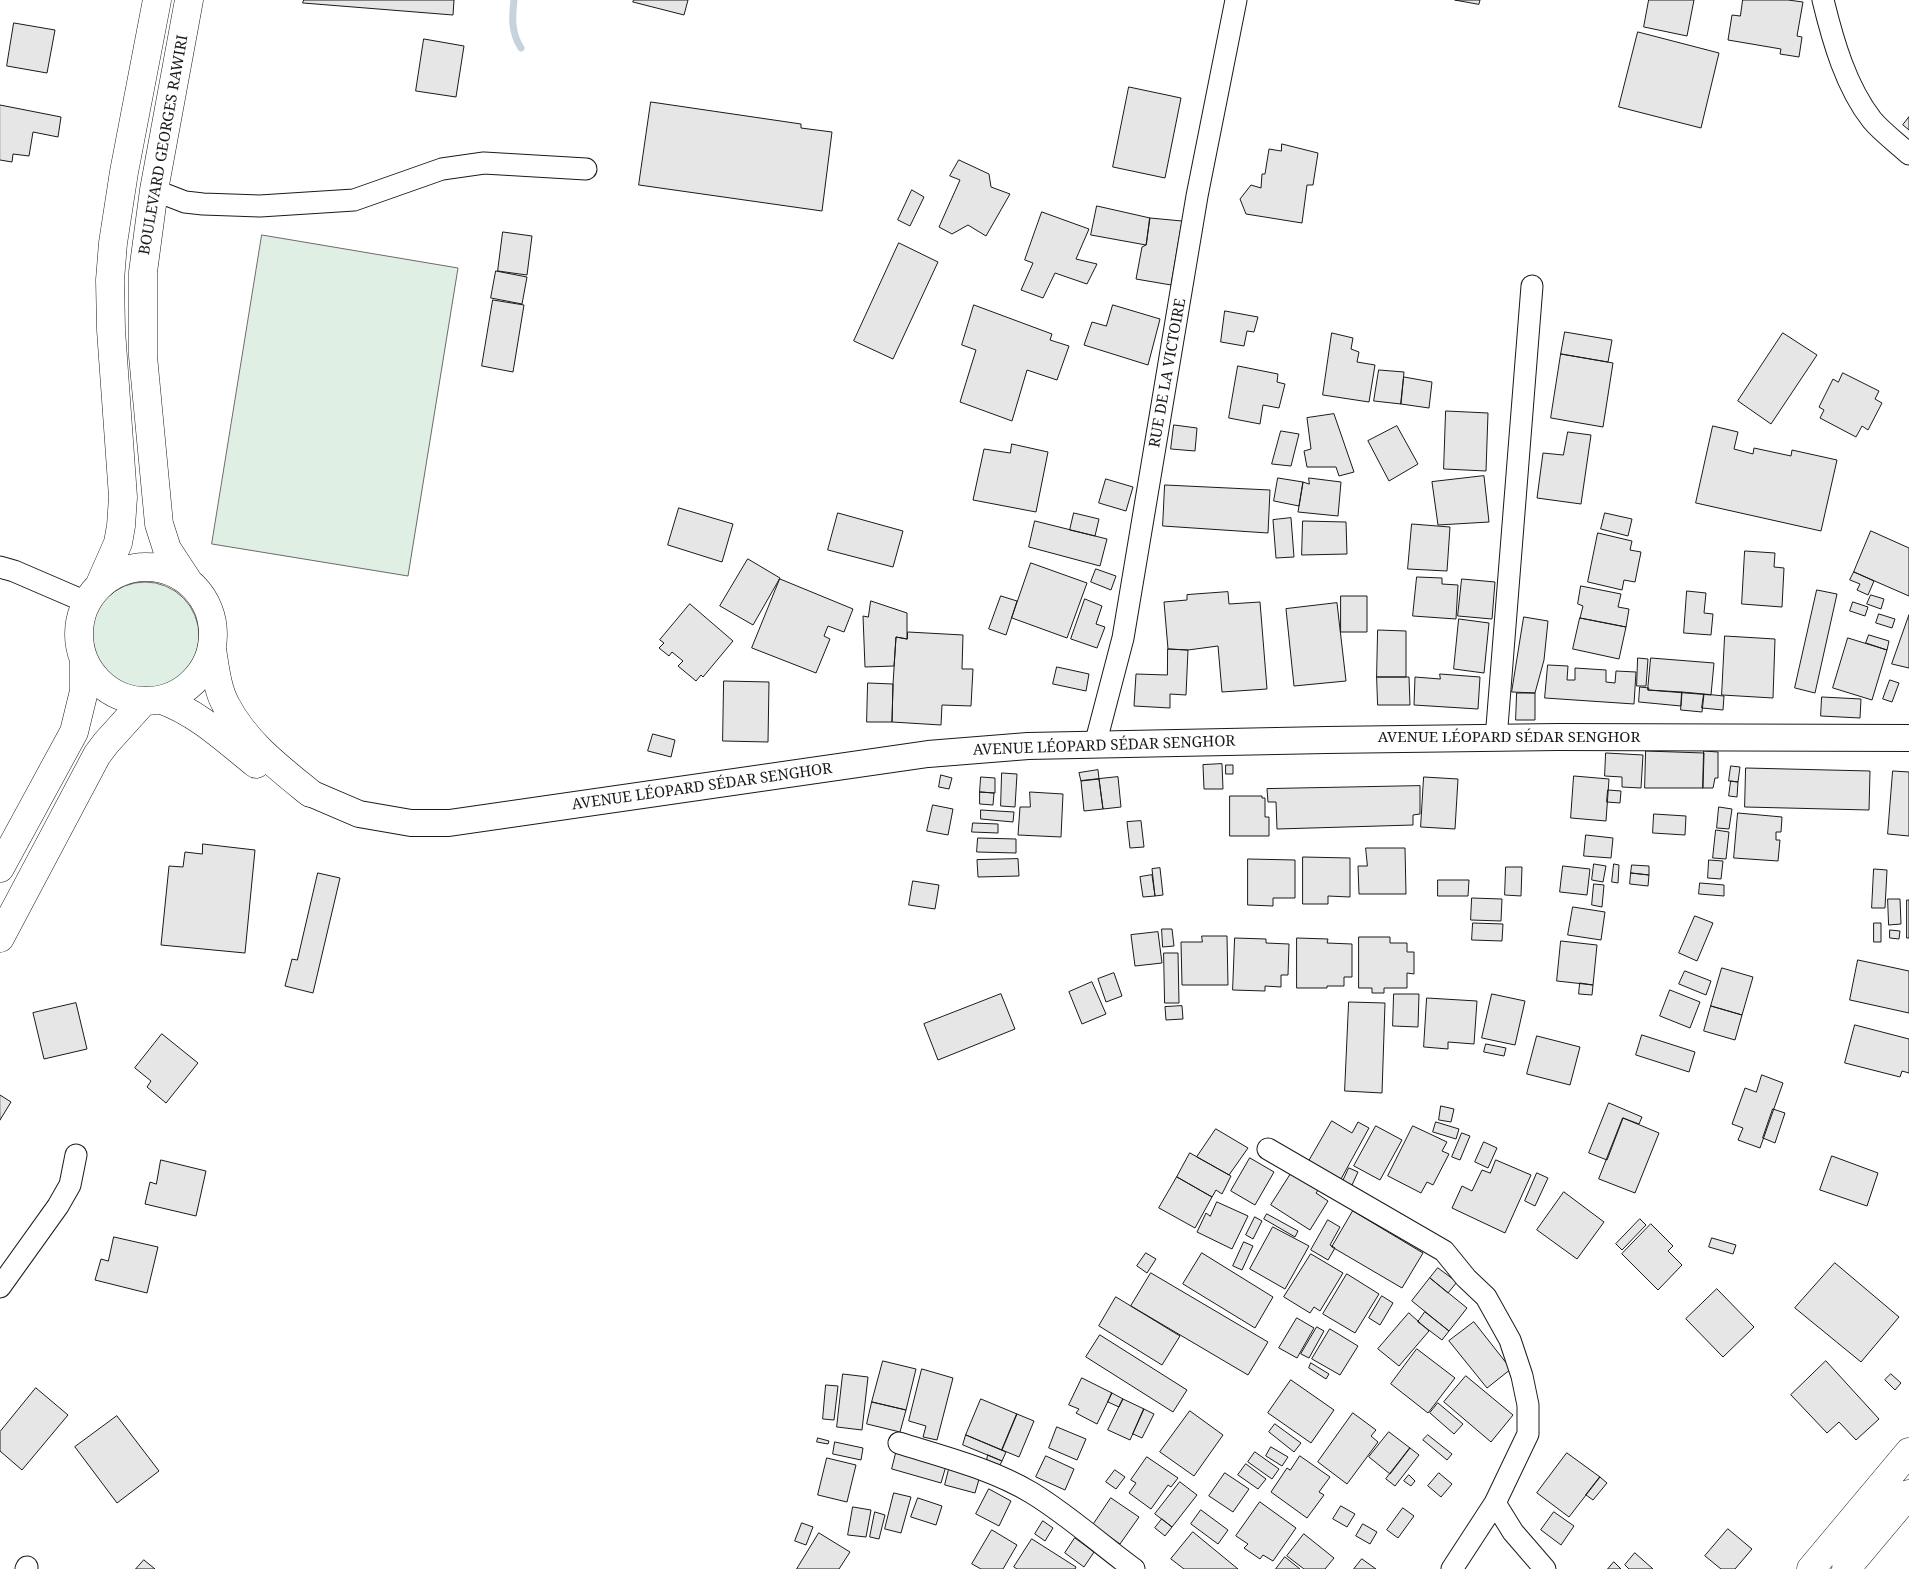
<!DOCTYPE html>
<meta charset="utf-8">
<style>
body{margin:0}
canvas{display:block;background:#fff}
</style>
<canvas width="1909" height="1569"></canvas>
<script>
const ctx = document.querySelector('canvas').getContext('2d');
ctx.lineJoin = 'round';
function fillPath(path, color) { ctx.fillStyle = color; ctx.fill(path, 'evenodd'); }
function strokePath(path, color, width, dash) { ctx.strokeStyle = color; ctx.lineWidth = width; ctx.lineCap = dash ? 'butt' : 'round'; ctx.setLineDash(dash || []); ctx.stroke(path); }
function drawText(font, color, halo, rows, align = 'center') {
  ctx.font = font + ' "Noto Serif",serif'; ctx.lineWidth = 4; ctx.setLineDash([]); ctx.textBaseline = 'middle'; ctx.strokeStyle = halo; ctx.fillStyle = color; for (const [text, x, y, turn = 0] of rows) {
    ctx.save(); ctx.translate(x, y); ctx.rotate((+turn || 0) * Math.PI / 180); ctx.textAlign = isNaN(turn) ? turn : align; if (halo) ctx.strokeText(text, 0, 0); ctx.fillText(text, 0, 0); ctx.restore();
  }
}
const green = new Path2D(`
 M262,235L458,268L408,576L212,544Z
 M91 636a54 54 0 1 1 108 0a54 54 0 1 1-108 0Z`);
fillPath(green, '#e0efe3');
strokePath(green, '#6a6a6a', 1);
strokePath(new Path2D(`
 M514,0C512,18 511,32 521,48`), '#c6d2dc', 7);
const building = new Path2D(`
 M304,0H454L453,15L303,3Z
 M634,0H688L684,15L633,2Z
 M1455,0H1480L1479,4Z
 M1649,0H1694L1687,36L1644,27Z
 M1743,0H1788L1803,2L1797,36L1802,37L1799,57L1780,54L1781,49L1728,40L1732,15L1740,16Z
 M14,23L55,30L47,73L7,66Z
 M1638,32L1719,53L1701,128L1619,107Z
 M424,39L464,46L456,97L416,91Z
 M1129,87L1181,98L1165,178L1113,167Z
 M651,102L801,124V128L832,132L822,211L639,185Z
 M0,105L61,117L58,137L33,132L29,156L13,154L12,162L0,160Z
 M1909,117V130L1903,125Z
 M1282,144L1318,153L1313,185H1307L1302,223L1246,214L1240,199L1251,185L1261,188L1262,174H1265L1269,149L1281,151Z
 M959,160L989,174L991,187L1010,194L986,236L968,225L952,234L939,227L960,180L950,176Z
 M912,190L924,197L910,226L898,220Z
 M1097,206L1150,218L1146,245L1091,235Z
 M1042,212L1089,229L1076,259L1097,264L1087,284L1055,273L1043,298L1021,290L1033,263L1025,260Z
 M1150,218L1182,221L1171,285L1136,279L1142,247L1146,245Z
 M503,232L532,236L527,275L498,271Z
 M899,243L938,262L893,359L854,341Z
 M496,271L527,277L522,304L491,298Z
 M493,300L524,305L513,372L482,366Z
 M974,305L1052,334L1050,340L1069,346L1057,380L1027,370L1012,421L960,402L976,350L962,345Z
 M1113,305L1160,319L1148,365L1084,345L1092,322L1106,326Z
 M1225,311L1258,317L1254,332L1247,331L1244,346L1221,342Z
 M1565,332L1612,340L1608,362L1561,354Z
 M1332,333L1353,338L1351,349L1359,352L1357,362L1375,365L1369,402L1323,395Z
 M1783,333L1817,355L1771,424L1738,401Z
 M1561,354L1613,363L1603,427L1551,418Z
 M1238,366L1278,374L1277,382L1285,384L1279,408L1263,405L1260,424L1229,418Z
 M1379,370L1404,372L1401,404L1374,401Z
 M1843,373L1879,391L1875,399L1882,403L1868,430L1862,426L1856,437L1820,418L1824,410L1819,407L1833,379L1838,382Z
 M1404,377L1432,382L1429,408L1401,404Z
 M1446,411L1488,413L1486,471L1444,469Z
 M1334,414L1354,472L1339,476L1336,467H1307L1304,451L1311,449L1307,418Z
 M1174,425L1197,428L1195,451L1171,449Z
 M1397,426L1418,464L1389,481L1368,441Z
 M1713,426L1738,432L1734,449L1753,454L1754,448L1791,456L1792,450L1837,460L1821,531L1696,503Z
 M1281,431L1299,434L1291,466L1272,464Z
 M1568,432L1591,435L1581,504L1537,498L1543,453L1563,455Z
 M1012,444L1048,452L1036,512L973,500L984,449L1010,453Z
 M1484,476L1489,522L1438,525L1432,482Z
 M1278,478L1303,482L1299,506L1274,501Z
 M1309,478L1341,482L1338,516L1298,512L1303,482L1309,484Z
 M1106,479L1133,487L1126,511L1099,503Z
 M1165,485L1270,490L1268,533L1163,526Z
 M679,508L733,524L722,562L668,545Z
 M838,513L903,531L893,567L828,550Z
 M1074,513L1099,519L1095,536L1070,530Z
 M1605,513L1632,519L1628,536L1601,529Z
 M1291,518L1294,557L1276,558L1273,520Z
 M1035,521L1107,539L1100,566L1029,547Z
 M1303,521L1346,522L1347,554L1302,555Z
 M1412,524L1450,527L1447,571L1408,569Z
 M1871,531L1909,548V596L1854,572Z
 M1598,533L1632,541L1630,550L1641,552L1635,582L1624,580L1622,590L1588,582Z
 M1745,551L1775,553L1774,567L1784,568L1782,607L1742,604Z
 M748,559L780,578L753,625L720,606Z
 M1031,563L1087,583L1067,638L1012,618Z
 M1096,569L1116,576L1111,590L1091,582Z
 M1854,572L1874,581L1868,595L1857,590L1860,584L1850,580Z
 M1417,577L1442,578V584L1458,585L1456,619L1413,616Z
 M780,579L853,609L844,632L828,626L824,636L830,639L816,673L752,648Z
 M1462,579L1495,582L1492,619L1458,616Z
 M1581,586L1621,594L1618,607L1629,609L1626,627L1580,618L1583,606L1578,604Z
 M1817,590L1837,594L1815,693L1795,688Z
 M1687,591L1706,593L1704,613L1713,614L1711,635L1684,633Z
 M1228,592L1229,604L1260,602L1267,689L1222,692L1218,646L1188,650L1168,649L1164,602L1187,600V595Z
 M1871,595L1884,599L1881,609L1867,604Z
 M1001,596L1017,601L1006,635L989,629Z
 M1341,596H1367V632H1341Z
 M1085,599L1102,606L1096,624L1105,627L1097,648L1071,639Z
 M871,601L907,613V639L896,637L894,666L865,667L863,616L868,617Z
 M1853,602L1868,607L1865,616L1850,611Z
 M1337,603L1346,681L1294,686L1286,609Z
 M690,604L733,641L703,677L701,675L696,681L678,666L683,661L672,652L669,656L659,648L664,643L660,640Z
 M1879,614L1895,619L1892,628L1876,623Z
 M1909,615V668L1892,664Z
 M1524,617L1548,621L1544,660L1535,693L1512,692Z
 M1580,618L1626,627L1619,659L1573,649Z
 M1459,619L1489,623L1484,673L1454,669Z
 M1378,630L1406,631V677H1377Z
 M908,632L963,635L962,669H973L971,706L942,705L941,725L892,722L893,684L896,637L907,639Z
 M1869,635L1889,641L1887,650L1866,643Z
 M1725,636L1775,639L1773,698L1722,695Z
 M1848,638L1887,650L1872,700L1833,688Z
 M1168,649L1188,650L1186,695L1170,694V708L1134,706L1136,674L1167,675Z
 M1638,658L1648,659L1646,686H1637Z
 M1651,658L1714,663L1711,695L1648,690Z
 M1548,665L1568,666L1567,680H1575V668L1606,670V682L1615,683L1616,671L1636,672L1634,704L1545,698Z
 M1057,667L1089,674L1086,691L1053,684Z
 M1440,674L1480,677L1478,709L1414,705L1415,677L1440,679Z
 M1377,677H1409L1410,705H1378Z
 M1890,680L1899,683L1892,702L1883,699Z
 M724,681L769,682L768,742L723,741Z
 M868,683L893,684L892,722H867Z
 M1640,687L1649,688L1648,690L1682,692L1681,706L1639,702Z
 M1682,692L1704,694L1702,712L1681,710Z
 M1517,693H1535V720H1516Z
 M1704,694L1724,696L1723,710L1702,708Z
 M1822,697L1861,699L1860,718L1821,716Z
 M653,734L675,740L671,757L648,751Z
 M1646,751L1704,753L1703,788H1645Z
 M1704,751L1718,752V778H1715L1713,788H1703Z
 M1606,753L1643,755L1641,788L1622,787V777L1605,776Z
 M1222,764L1223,789H1204L1203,765Z
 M1226,765H1233V774H1226Z
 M1731,766L1740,767L1738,782L1729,781Z
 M1746,768L1870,771L1869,810L1745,807Z
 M1098,770L1099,779L1081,781L1079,773Z
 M1893,771L1909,772V836L1888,834Z
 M1002,773L1017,774L1015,807L1001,806Z
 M941,775L952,778L949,789L939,787Z
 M1574,776L1609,779L1606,821L1571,818Z
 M981,777L995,778V793L980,792Z
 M1118,777L1121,807L1103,809L1099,779Z
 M1424,777L1458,779L1455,829L1421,827Z
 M1099,779L1103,809L1084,811L1081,781Z
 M1731,781L1738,782L1737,797L1729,796Z
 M1420,786V814L1413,815V825L1277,829L1276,802H1268L1267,789Z
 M1608,790L1621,791L1620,803L1607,802Z
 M980,792L994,793L993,805L980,804Z
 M1030,792L1063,794L1061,837L1018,835L1020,807H1030Z
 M1230,796H1262V798H1265V817H1269V836H1230Z
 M933,805L953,809L948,835L927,831Z
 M1719,807L1732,809L1729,829L1717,828Z
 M981,810L1014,812L1013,822L981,819Z
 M1738,813L1782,817L1781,832H1776V840H1780L1778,861L1734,858Z
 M1654,814L1686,816L1685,835L1653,833Z
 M1141,821L1144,847L1130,848L1127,822Z
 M973,823L998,824V833L972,832Z
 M1716,830L1729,832L1726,859L1713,858Z
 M1586,835L1613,838L1611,858L1584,856Z
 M978,838L1016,839V853L977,852Z
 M203,844L255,850L245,953L161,945L169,866L183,867L185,852L202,854Z
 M1366,848H1405L1406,894H1359L1358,866H1367Z
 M1303,857L1350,858V897L1328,896V904H1303Z
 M1018,859L1019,876L978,877L977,860Z
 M1248,859L1295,860V898H1273V906L1248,905Z
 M1709,860L1723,861L1721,879L1708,878Z
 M1594,864L1606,866L1603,882L1592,880Z
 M1614,864L1619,865L1618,883L1612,882Z
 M1632,865L1649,866V875L1631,873Z
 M1563,866L1590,869L1587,895L1560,892Z
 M1506,867H1522L1521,896L1505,895Z
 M1160,868L1163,895L1155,896L1152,869Z
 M1874,869L1887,870L1885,908H1872Z
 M318,873L340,878L313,993L285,986L292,959L297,960Z
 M1631,873L1649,875L1648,886L1630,884Z
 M1152,875L1155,896L1143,897L1140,877Z
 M1438,880H1469L1468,896H1438Z
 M913,881L939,885L935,909L909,905Z
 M1700,883L1724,885V896L1699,894Z
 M1594,884L1604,885L1602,907L1592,905Z
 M1472,898L1502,899L1501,921L1471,920Z
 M1888,899H1900L1901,924L1889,925Z
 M1907,900H1909V938H1907Z
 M1573,907L1605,912L1601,940L1568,935Z
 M1695,916L1713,923L1697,961L1679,953Z
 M1473,923L1503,924L1502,941L1472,940Z
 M1874,923H1881V942H1874Z
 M1162,929H1172L1174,946L1163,947Z
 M1890,930L1900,931L1899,939L1890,938Z
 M1158,932L1162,963L1135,966L1131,935Z
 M1202,936H1227L1228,985H1182L1181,942H1202Z
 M1359,937H1390V943H1407V952H1414V974L1407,973V988H1384V993H1372V988H1359Z
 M1235,938L1266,939V943L1289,944L1288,975H1281V987L1265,986V991L1233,990Z
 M1297,938L1328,939L1327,943L1352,944V977H1344V986H1327V988H1297Z
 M1561,941L1597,945L1593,985L1557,981Z
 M1164,953H1178L1179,1003H1165Z
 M1858,960L1909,971V1013L1850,1000Z
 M1722,968L1753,977L1742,1015L1711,1006Z
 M1685,971L1711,981L1706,995L1679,984Z
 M1114,973L1122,996L1106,1002L1098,979Z
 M1092,982L1106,1014L1082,1024L1069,992Z
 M1580,983L1593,985L1592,995L1579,994Z
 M1670,990L1700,1002L1690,1028L1660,1016Z
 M1001,994L1015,1029L938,1060L924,1024Z
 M1394,994H1419L1418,1027L1393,1026Z
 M1492,994L1525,1001L1515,1045L1482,1038Z
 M1427,998L1477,1001L1474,1044L1448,1042V1049L1424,1047Z
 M1349,1002L1385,1003L1382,1093L1345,1091Z
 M76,1003L87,1049L44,1059L33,1013Z
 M1182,1006L1183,1019L1166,1020L1165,1007Z
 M1711,1006L1742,1015L1735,1040L1704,1031Z
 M1855,1025L1909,1039V1073L1902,1071L1900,1077L1845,1063Z
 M162,1034L198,1063L166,1103L147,1087L151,1081L135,1068Z
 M1642,1035L1695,1052L1689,1072L1636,1055Z
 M1537,1036L1580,1047L1570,1085L1527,1074Z
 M1486,1044L1506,1048L1504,1056L1484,1052Z
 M1762,1075L1783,1083L1760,1148L1738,1140L1743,1128L1732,1124L1745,1088L1756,1092Z
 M0,1095L11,1102L0,1120Z
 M1609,1103L1642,1117L1639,1124L1623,1118L1607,1160L1589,1153Z
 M1441,1106L1454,1109L1451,1122L1439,1120Z
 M1773,1109L1785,1113L1775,1143L1763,1138Z
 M1623,1118L1659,1133L1635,1193L1599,1179Z
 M1332,1121L1352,1133L1358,1122L1369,1128L1341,1179L1309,1161Z
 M1436,1122L1459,1129L1456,1139L1433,1132Z
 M1376,1126L1402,1140L1380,1180L1354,1166Z
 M1413,1126L1447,1142L1442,1151L1449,1154L1433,1185L1427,1182L1421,1193L1388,1176Z
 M1216,1129L1248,1148L1229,1175L1197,1157Z
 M1462,1133L1470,1136L1460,1160L1452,1157Z
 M1484,1142L1497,1148L1488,1168L1475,1162Z
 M1190,1153L1231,1176L1222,1194L1216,1190L1212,1197L1177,1177Z
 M1832,1156L1878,1173L1867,1206L1820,1190Z
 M1250,1158L1274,1172L1255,1205L1231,1191Z
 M161,1160L206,1171L196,1216L145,1204L150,1182L156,1184Z
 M1496,1160L1531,1175L1505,1233L1452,1208L1462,1186L1472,1191L1482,1170L1490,1173Z
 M1349,1168L1358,1172L1352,1185L1343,1181Z
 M1292,1172L1319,1189L1316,1193L1328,1201L1310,1230L1271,1205Z
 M1537,1173L1548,1178L1535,1206L1525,1201Z
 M1177,1177L1212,1197L1195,1228L1159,1208Z
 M1564,1192L1604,1222L1577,1259L1537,1230Z
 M1217,1202L1248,1216L1232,1249L1197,1232L1206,1213L1210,1216Z
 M1353,1211L1423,1253L1402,1288L1332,1247Z
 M1267,1214L1298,1231L1295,1237L1264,1219Z
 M1255,1217L1262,1221L1253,1239L1246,1235Z
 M1640,1219L1646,1225L1622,1250L1616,1244Z
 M1328,1220L1340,1227L1330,1245L1335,1248L1328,1260L1311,1250Z
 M1651,1224L1673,1246L1668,1251L1682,1265L1658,1290L1622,1254Z
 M1273,1227L1309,1246L1285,1289L1250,1269Z
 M114,1237L158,1247L147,1293L95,1280L101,1259L108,1261Z
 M1712,1238L1736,1245L1733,1254L1709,1247Z
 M1244,1242L1253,1246L1242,1270L1233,1266Z
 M1146,1253L1156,1259L1147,1273L1137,1266Z
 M1202,1253L1273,1297L1255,1328L1183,1284Z
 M1311,1254L1343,1273L1320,1311L1314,1307L1310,1313L1284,1297Z
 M1835,1263L1899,1317L1861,1362L1795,1308Z
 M1438,1268L1457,1282L1448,1293L1430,1278Z
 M1151,1273L1268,1342L1248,1375L1131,1306Z
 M1347,1274L1379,1294L1355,1333L1323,1314Z
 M1430,1278L1467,1308L1449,1331L1412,1301Z
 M1717,1289L1754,1327L1723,1357L1686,1319Z
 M1382,1296L1393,1303L1380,1325L1369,1318Z
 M1116,1297L1180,1336L1162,1365L1099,1326Z
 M1425,1312L1449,1331L1442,1340L1418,1322Z
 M1409,1313L1429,1331L1399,1366L1378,1349Z
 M1297,1318L1314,1328L1297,1358L1279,1348Z
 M1474,1322L1511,1369L1487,1388L1449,1341Z
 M1317,1327L1324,1331L1309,1358L1301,1354Z
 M1330,1329L1358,1346L1340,1375L1312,1359Z
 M1100,1335L1187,1390L1173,1412L1086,1357Z
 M1417,1349L1455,1378L1428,1413L1391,1384Z
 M883,1361L916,1369L906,1410L872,1402Z
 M1826,1361L1879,1419L1856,1440L1839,1422L1827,1433L1791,1395Z
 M1311,1363L1329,1374L1326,1379L1309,1368Z
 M922,1369L953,1378L937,1440L923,1437L926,1426L909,1421Z
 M843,1374L868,1377L862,1430L837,1427Z
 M1891,1374L1901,1383L1895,1390L1885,1380Z
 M1466,1376L1513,1415L1491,1442L1444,1402Z
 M1082,1378L1112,1393L1097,1424L1076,1413L1079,1409L1069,1405Z
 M1291,1380L1334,1410L1311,1443L1268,1413Z
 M826,1385L838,1386L834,1420L823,1419Z
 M36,1388L68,1415L22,1470L0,1451V1432Z
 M1112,1393L1123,1399L1119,1407L1108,1402Z
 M981,1399L1017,1414L1002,1450L966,1435Z
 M1123,1399L1144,1409L1130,1440L1108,1430Z
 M872,1402L906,1410L900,1432L867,1424Z
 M1438,1403L1463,1424L1454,1434L1430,1413Z
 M1144,1409L1154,1414L1142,1438L1133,1434Z
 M1190,1411L1223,1435L1194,1476L1160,1452Z
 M1353,1413L1376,1430L1371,1436L1378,1442L1347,1484L1318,1462Z
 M1017,1414L1034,1421L1019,1457L1002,1450Z
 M117,1416L159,1471L117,1503L75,1447Z
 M1275,1424L1301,1443L1294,1452L1269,1432Z
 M1057,1427L1086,1439L1077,1460L1049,1448Z
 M1389,1432L1410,1448L1390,1474L1369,1457Z
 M966,1435L1006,1452L1002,1461L963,1445Z
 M1428,1435L1452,1454L1447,1460L1423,1440Z
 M818,1438L829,1441L828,1444L817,1442Z
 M835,1442L863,1448L861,1460L833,1454Z
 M1271,1447L1288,1457L1282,1466L1266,1456Z
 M1410,1448L1419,1455L1395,1486L1386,1479Z
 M1255,1452L1279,1469L1272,1479L1248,1462Z
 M896,1453L946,1466L941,1483L892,1469Z
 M1567,1453L1600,1477L1569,1517L1537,1493Z
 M988,1455L1002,1461L1000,1465L987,1460Z
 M1046,1456L1074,1469L1065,1490L1036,1477Z
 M1300,1456L1330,1477L1319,1492L1324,1495L1307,1518L1271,1492L1287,1468L1290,1470Z
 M1147,1457L1178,1478L1171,1487L1168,1485L1151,1509L1129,1493L1136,1483L1131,1480Z
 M827,1458L856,1465L847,1502L818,1495Z
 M1246,1464L1266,1479L1258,1489L1238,1475Z
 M949,1469L980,1476L975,1493L945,1485Z
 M1115,1470L1125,1477L1116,1489L1106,1482Z
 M1225,1473L1249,1489L1233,1512L1209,1496Z
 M1439,1473L1452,1484L1441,1497L1428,1486Z
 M1409,1475L1415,1481L1411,1486L1404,1481Z
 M1600,1477L1607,1483L1593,1500L1586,1495Z
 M1180,1482L1197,1495L1172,1527L1155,1514Z
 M989,1489L1011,1501L999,1526L976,1514Z
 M894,1493L911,1497L901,1533L885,1529Z
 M918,1498L942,1506L936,1525L911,1517Z
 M1111,1498L1139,1517L1120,1544L1093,1525Z
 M1260,1502L1296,1528L1273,1561L1263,1555L1260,1559L1244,1548L1248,1544L1236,1536Z
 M1341,1506L1355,1514L1347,1527L1333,1519Z
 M853,1507L871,1510L866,1537L848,1535Z
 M1403,1508L1414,1516L1398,1538L1387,1530Z
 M1201,1510L1228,1530L1218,1544L1191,1524Z
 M875,1512L885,1515L879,1539L870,1537Z
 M1554,1512L1574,1526L1561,1545L1541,1530Z
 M1162,1519L1172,1527L1165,1536L1155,1528Z
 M1043,1521L1053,1528L1045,1541L1035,1534Z
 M802,1523L813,1527L806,1545L795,1541Z
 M1363,1524L1377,1532L1370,1544L1356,1536Z
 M1728,1529L1752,1549L1735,1569H1721L1705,1556Z
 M992,1530L1017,1545L1003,1569H981L972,1564Z
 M1193,1532L1238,1569H1184L1171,1559Z
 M819,1533L850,1552L839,1569H797Z
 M1304,1534L1334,1558L1325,1569H1304L1287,1556Z
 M1075,1538L1094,1552L1084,1567L1065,1553Z
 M1032,1539L1076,1567L1075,1569H1017L1014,1567Z
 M1635,1553L1653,1569H1629L1625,1565Z
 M1285,1557L1300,1569H1276Z
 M1362,1559L1376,1569H1354Z
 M144,1560L155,1569H136Z
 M1614,1562L1621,1569H1608Z`);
fillPath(building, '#e6e6e6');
strokePath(building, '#1a1a1a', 1);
const minor = new Path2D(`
 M1823,0C1833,41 1846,87 1872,120C1882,132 1897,143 1909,154
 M154,190L185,202L203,204L260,206L354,200L442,169L484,163L586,169
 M0,567L14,571L86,602
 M1496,739L1532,286
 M1095,745L1123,638L1197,196L1236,0
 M1268,1149L1444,1251L1466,1278L1486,1297L1510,1340L1522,1376L1528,1405V1434L1495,1503L1452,1569
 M0,1287L58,1206L70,1185L76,1155
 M899,1443C944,1457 992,1469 1032,1493C1068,1515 1100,1544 1134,1569
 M1495,1503L1513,1532L1545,1569
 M26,1569L27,1567`);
const tertiary = new Path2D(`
 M310,793L359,814L411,823H449L928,754L1028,746L1326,740L1558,737L1909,738`);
const primary = new Path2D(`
 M79 634a67 67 0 1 1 134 0a67 67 0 1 1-134 0Z
 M188,581L167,549L159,524L143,356V272L154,190L189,0
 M100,584L118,543L121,526L123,497L111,330L110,280L113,243L124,172L157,0
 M212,649C215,667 217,689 226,705C245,742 278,767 310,793
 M162,700C198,713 226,740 256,764
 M0,868L74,732L84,691V660
 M0,938L97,755L106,743L143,702
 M1811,1569L1909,1452
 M1846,1569L1909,1494`);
strokePath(minor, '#1a1a1a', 23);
strokePath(tertiary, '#1a1a1a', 28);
strokePath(primary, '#1a1a1a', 29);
strokePath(minor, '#fff', 21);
strokePath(tertiary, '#fff', 26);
strokePath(primary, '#fff', 28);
drawText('15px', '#1a1a1a', '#fff', [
 ["BOULEVARD GEORGES RAWIRI",164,145,-80],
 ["RUE DE LA VICTOIRE",1168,373,-80],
 ["AVENUE LÉOPARD SÉDAR SENGHOR",1509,738],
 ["AVENUE LÉOPARD SÉDAR SENGHOR",1104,746,-2],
 ["AVENUE LÉOPARD SÉDAR SENGHOR",702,787,-8]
]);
</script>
